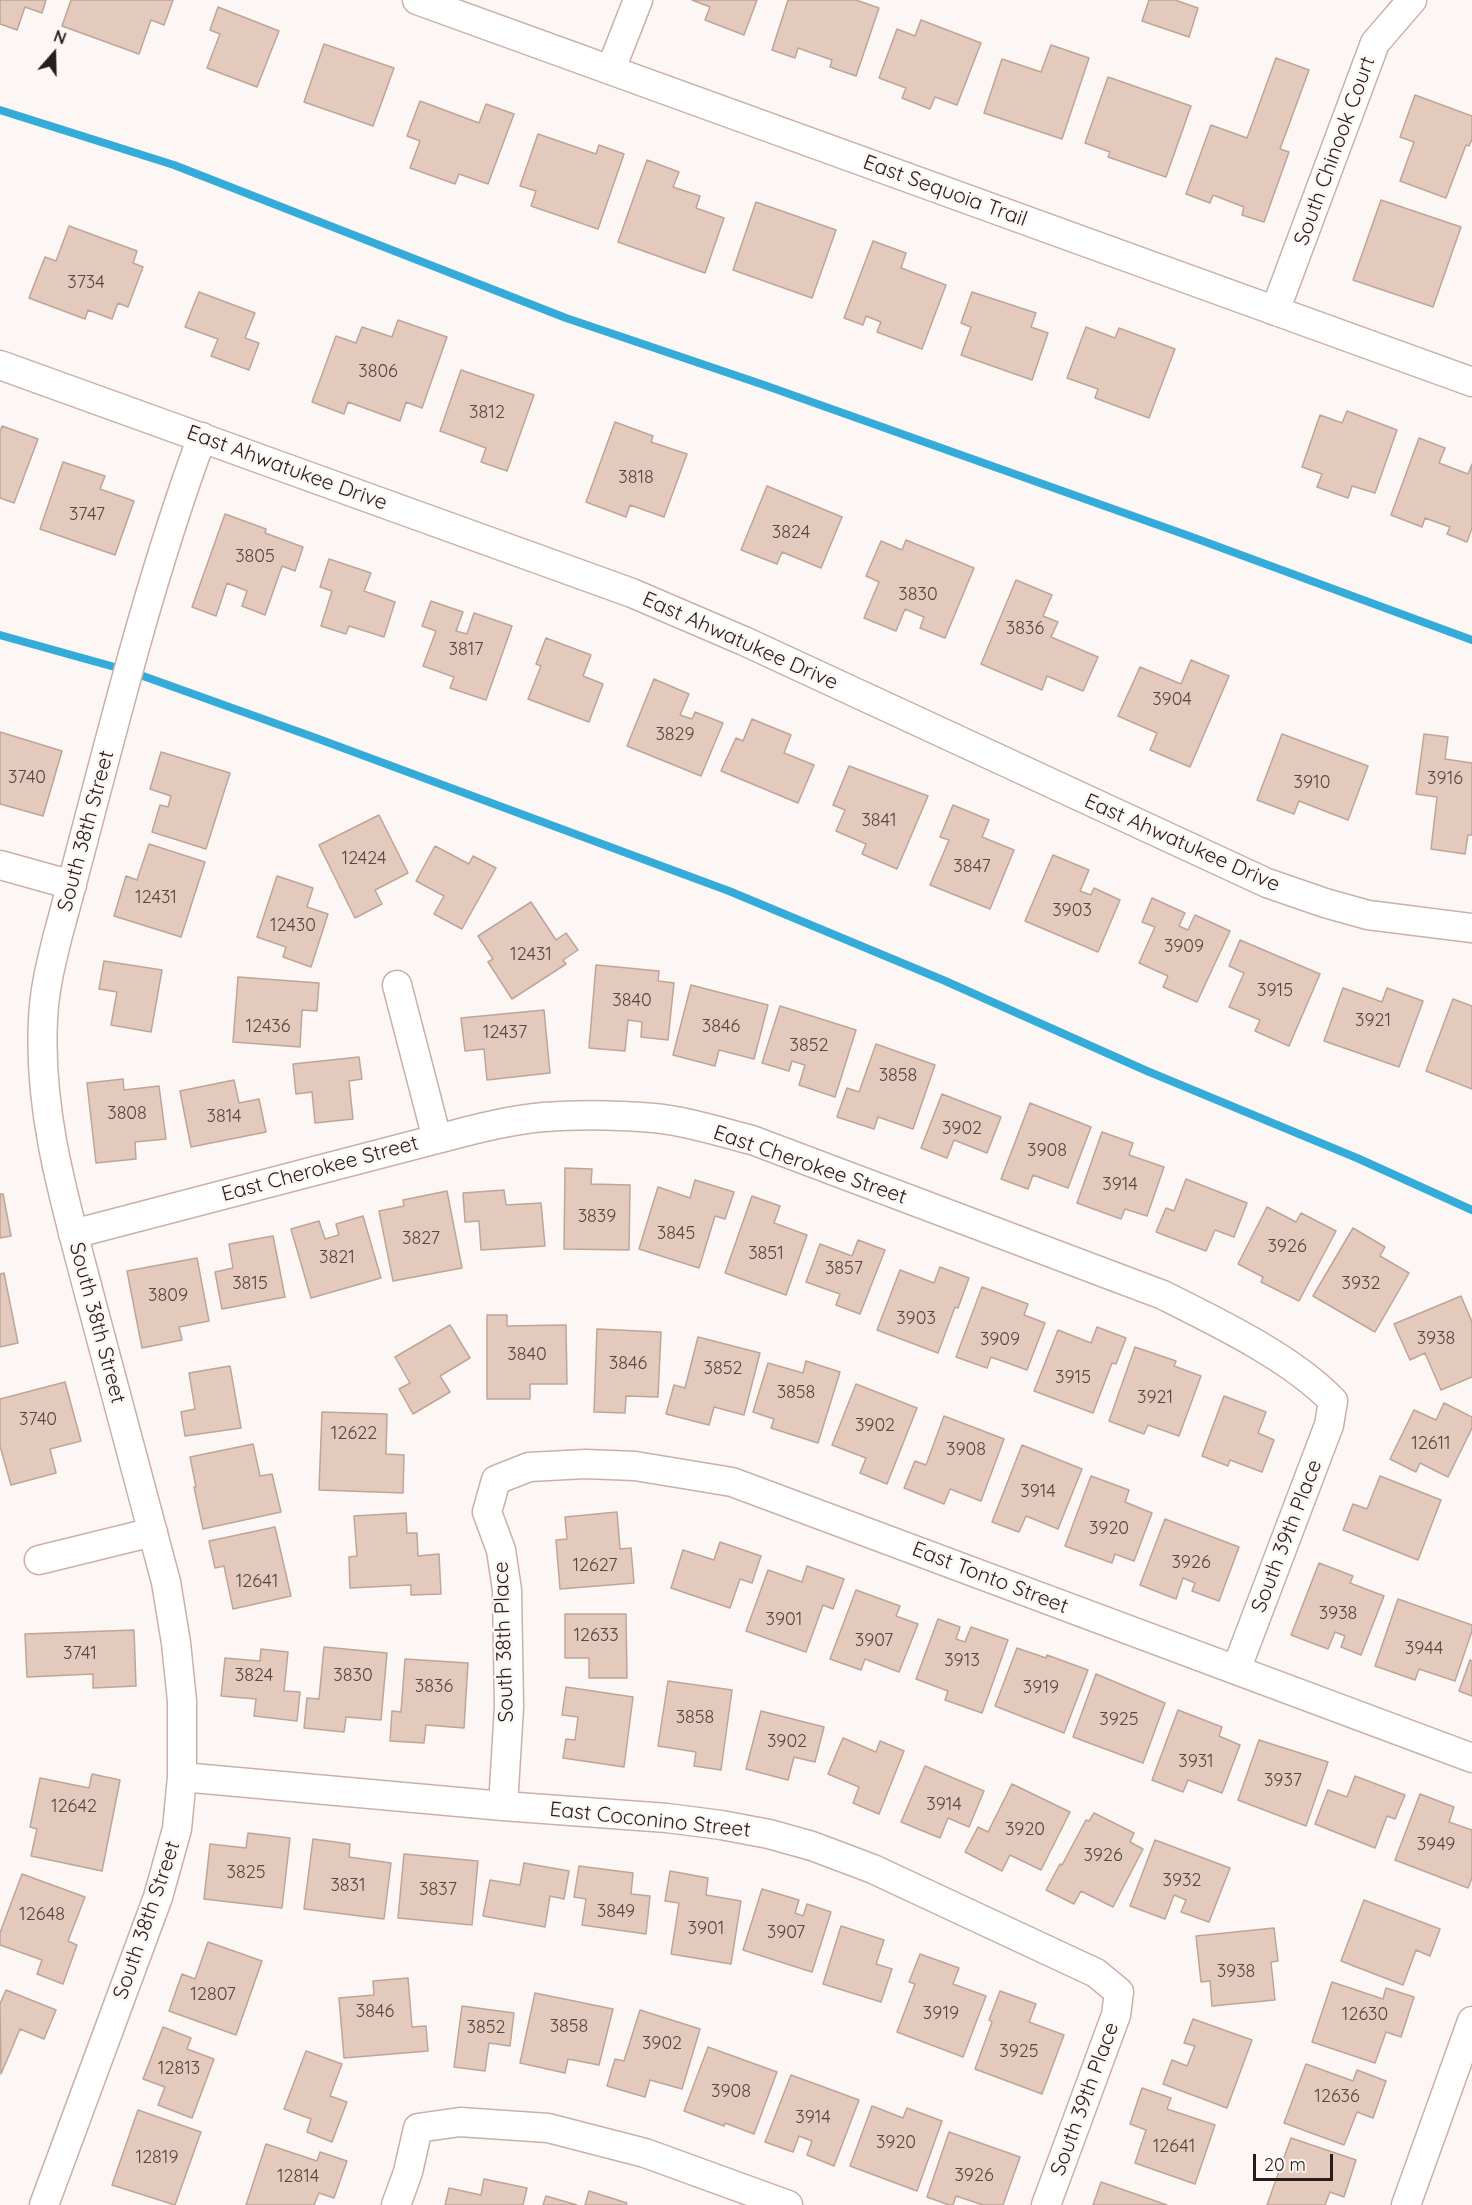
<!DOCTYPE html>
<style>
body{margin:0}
#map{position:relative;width:1472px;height:2205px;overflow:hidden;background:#fcf6f4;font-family:Quicksand,sans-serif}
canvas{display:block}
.north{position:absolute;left:24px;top:24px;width:60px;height:60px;-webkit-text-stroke:4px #fcf6f4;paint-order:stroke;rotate:20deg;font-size:16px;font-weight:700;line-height:24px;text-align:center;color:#261c18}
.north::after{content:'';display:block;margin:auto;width:21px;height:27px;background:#261c18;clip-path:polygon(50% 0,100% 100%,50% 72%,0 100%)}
.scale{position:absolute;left:1253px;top:2154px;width:80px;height:27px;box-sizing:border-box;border:3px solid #261c18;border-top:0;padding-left:8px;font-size:18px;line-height:21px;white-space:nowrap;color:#261c18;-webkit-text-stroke:4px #fcf6f4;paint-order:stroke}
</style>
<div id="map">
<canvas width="1472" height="2205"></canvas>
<div class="north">N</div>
<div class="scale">20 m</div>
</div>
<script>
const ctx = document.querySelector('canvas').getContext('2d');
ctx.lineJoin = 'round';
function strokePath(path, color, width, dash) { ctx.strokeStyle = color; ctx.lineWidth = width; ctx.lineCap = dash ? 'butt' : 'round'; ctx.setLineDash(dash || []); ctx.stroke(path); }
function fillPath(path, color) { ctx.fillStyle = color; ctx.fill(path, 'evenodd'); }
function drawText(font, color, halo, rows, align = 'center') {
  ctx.font = font + ' Quicksand,sans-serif'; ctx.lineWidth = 5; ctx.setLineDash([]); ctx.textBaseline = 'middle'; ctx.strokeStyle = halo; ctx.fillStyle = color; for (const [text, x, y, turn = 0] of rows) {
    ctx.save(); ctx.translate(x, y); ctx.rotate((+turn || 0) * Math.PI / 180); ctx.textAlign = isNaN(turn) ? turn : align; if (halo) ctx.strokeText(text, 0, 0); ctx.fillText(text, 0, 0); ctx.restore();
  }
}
strokePath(new Path2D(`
 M0,110L174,165L566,318L764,385L1192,537L1472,640
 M0,635L129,671L316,738L729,891L943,980L1147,1071L1357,1158L1472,1210`), '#34abd9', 8);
const building = new Path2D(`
 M0,0H46L42,13L25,7L17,30L0,24Z
 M71,0H173L164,25L151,20L139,54L62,26Z
 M692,0H757L744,35L705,20L710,7Z
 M788,0H856L879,8L856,76L830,67L832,60L798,48L795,58L772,50Z
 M1149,0H1175L1198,8L1189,37L1142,21Z
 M218,7L279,31L257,87L207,68L220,34L210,30Z
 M921,20L981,43L957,105L935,97L930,109L902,98L906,88L879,78L897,29L915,36Z
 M324,44L394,68L373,126L304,102Z
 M1051,45L1089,58L1062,139L984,113L1002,59L1041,72Z
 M1276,58L1309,70L1280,149L1289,152L1264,222L1242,215L1244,207L1213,195L1210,203L1186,194L1211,125L1247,138Z
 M1108,77L1191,106L1166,177L1108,157L1110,152L1085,143Z
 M1415,95L1472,116V139L1469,146L1466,145L1446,198L1400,181L1414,142L1400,137Z
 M420,101L479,123L486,104L514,114L488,184L459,174L455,184L410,168L420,141L407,136Z
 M538,134L596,154L599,145L624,154L598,229L531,206L536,191L520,186Z
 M647,160L679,172L673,187L700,196L696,208L724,218L705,273L618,242Z
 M1381,200L1461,227L1433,307L1353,280Z
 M756,202L836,230L812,298L733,270Z
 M69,226L137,251L133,263L143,267L128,307L118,303L112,319L88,310L85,319L29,298L45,257L56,261Z
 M873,241L906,253L901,268L946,285L922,349L877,332L881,322L866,316L863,325L844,318Z
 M199,292L255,313L245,338L259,343L249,370L211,356L218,339L185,327Z
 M972,292L1036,313L1031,327L1048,333L1032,380L961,355L971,327L961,323Z
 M398,320L447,337L422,408L406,402L400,421L348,402L344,414L312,402L336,336L356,343L362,327L392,337Z
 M1086,327L1115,338L1119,328L1175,349L1149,418L1095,398L1098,389L1067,378Z
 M461,370L534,395L507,471L481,462L486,448L440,431Z
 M1347,411L1397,430L1375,493L1352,486L1348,498L1317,487L1322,474L1302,467L1320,415L1342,423Z
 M615,422L653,436L651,442L687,454L664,517L630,505L626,517L586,502Z
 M2,426L38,439L14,503L0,498V432Z
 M1419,438L1445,448L1439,463L1468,474L1472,464V528L1467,542L1447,534L1450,527L1425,518L1422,527L1391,515Z
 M63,462L105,476L100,489L134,501L115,555L40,529Z
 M767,486L842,517L821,568L782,552L777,564L741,550Z
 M225,514L266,529L265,533L303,547L295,571L282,566L265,615L242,606L247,591L227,583L216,616L192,607Z
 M906,540L974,568L945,638L920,628L924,617L905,609L896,631L864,618L879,582L866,576L881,541L902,550Z
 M329,559L371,573L364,591L395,602L384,637L349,626L346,634L321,626L332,591L320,587Z
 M1016,580L1052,595L1043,616L1058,622L1051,637L1098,657L1083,691L1047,676L1042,690L981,664Z
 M431,601L463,612L456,631L467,634L474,613L512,626L486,700L450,688L454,677L423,666L436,631L422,626Z
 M546,638L591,655L583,676L603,684L589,722L528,699L541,666L536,664Z
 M1191,660L1229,676L1190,767L1150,750L1157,733L1118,716L1140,667L1181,684Z
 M654,679L689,694L680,715L692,719L695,712L723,723L701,776L627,746Z
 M752,719L791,735L784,753L814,765L798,803L721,771L736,738L743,741Z
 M0,732L62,751L43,816L0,804Z
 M1282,734L1368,766L1348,820L1299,801L1294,814L1257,800Z
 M1424,734L1448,737L1445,759L1472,763V835H1468L1465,854L1431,849L1437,797L1416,794Z
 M161,752L230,773L206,849L152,832L160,805L168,807L171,796L150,789Z
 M849,766L928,796L897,869L862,854L866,844L836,831L845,810L833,805Z
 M953,805L989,820L982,837L1014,850L990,909L930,885L949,840L940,837Z
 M379,815L408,873L375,890L382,904L355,918L319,845Z
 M149,844L205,862L181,937L114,916L126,876L137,880Z
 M435,846L469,864L473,856L496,868L462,929L434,914L444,896L416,881Z
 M1053,855L1089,870L1080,891L1091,895L1094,888L1120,900L1098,952L1025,921Z
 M277,876L313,888L307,907L328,914L311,967L283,957L286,947L257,937Z
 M1152,898L1185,913L1179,926L1188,930L1195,915L1230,931L1197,1002L1163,987L1168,976L1139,963L1155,927L1142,922Z
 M531,902L556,940L566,933L578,950L563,960L566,964L512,999L488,962L493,959L478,936Z
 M1240,940L1320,974L1289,1046L1255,1031L1260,1020L1229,1007L1244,973L1229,966Z
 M104,961L162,970L151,1032L111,1025L117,992L99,989Z
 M596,965L659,971L658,981L674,983L668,1040L641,1037L642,1022L628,1020L625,1051L589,1048Z
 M238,977L319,983L317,1011L302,1010L300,1047L233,1042Z
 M691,985L768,1005L754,1059L719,1050L715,1066L673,1055Z
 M1343,988L1382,1002L1387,988L1423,1001L1399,1067L1324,1041Z
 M1453,999L1472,1006V1089L1426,1071Z
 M780,1006L856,1030L835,1097L799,1085L805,1065L792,1061L789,1071L762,1063Z
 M544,1010L550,1073L487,1080L484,1049L465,1051L461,1018Z
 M876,1044L935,1065L913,1129L878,1117L874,1129L837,1117L847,1088L859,1092Z
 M359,1057L362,1079L349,1081L353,1119L315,1123L312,1092L296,1094L293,1064Z
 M123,1079L124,1090L159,1086L166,1139L135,1142L136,1159L96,1163L87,1083Z
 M234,1080L239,1103L259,1099L266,1132L191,1147L180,1091Z
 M942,1094L1001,1117L987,1153L954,1140L947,1158L921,1148Z
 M1030,1103L1091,1127L1068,1188L1033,1175L1028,1189L1001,1179Z
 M1102,1132L1133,1143L1129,1155L1164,1167L1147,1216L1125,1209L1121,1219L1077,1203Z
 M565,1168L592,1169L591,1184L630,1185L629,1250L564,1249Z
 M1186,1179L1247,1203L1234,1237L1215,1230L1206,1251L1156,1232L1166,1208L1174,1211Z
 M695,1180L734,1192L725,1219L715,1216L699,1268L639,1249L658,1187L690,1198Z
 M504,1190L506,1205L541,1203L545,1246L481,1250L479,1221L465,1222L463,1193Z
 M447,1191L462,1268L393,1281L379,1211L404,1206L403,1200Z
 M0,1194H3L11,1236L0,1238Z
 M752,1196L780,1206L774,1223L807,1235L786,1295L725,1273Z
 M1267,1207L1296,1222L1301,1213L1336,1231L1299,1301L1261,1282L1263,1277L1238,1264Z
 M363,1216L381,1278L311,1298L291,1229L319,1221L325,1239L339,1235L336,1224Z
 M1353,1228L1385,1247L1380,1256L1409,1273L1375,1332L1313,1296Z
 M273,1236L285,1297L222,1309L215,1272L233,1268L229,1244Z
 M858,1240L885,1250L860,1314L836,1305L840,1294L806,1282L820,1244L852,1256Z
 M197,1258L209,1321L179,1327L182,1340L142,1348L127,1271Z
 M940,1267L969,1278L958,1308L955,1307L938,1353L877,1330L900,1270L934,1283Z
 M4,1273L18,1343L0,1347V1274Z
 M982,1287L1028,1304L1024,1315L1045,1323L1027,1370L991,1357L987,1368L956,1357Z
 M1461,1296L1472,1322V1377L1441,1390L1425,1353L1410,1360L1394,1324Z
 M487,1315H507V1326L566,1325L567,1384H530V1399H487Z
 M450,1325L470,1358L440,1376L450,1392L413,1414L399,1389L410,1383L395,1357Z
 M1097,1327L1126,1338L1116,1364L1112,1363L1093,1413L1034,1391L1058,1330L1091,1343Z
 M597,1329L661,1332L658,1397L626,1396L625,1413L594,1412Z
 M698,1337L760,1353L744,1415L714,1407L709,1425L666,1414L674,1385L685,1388Z
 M1135,1347L1176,1361L1174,1366L1201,1376L1179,1436L1148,1425L1144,1434L1109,1421Z
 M806,1361L840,1372L818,1443L771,1428L774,1419L753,1412L768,1363L803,1373Z
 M230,1366L241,1428L185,1436L181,1412L195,1409L189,1373Z
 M65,1382L81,1441L50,1449L56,1473L11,1485L0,1446V1399Z
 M856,1384L917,1408L887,1484L860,1473L866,1458L832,1445Z
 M1224,1396L1266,1412L1258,1433L1274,1440L1262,1472L1230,1460L1228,1466L1202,1456Z
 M1444,1403L1472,1417V1428L1448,1477L1420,1463L1416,1472L1390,1459L1414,1410L1436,1420Z
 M322,1412L387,1414L386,1454L404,1455L403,1493L319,1490Z
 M944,1416L1004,1439L981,1501L950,1489L944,1504L904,1488L915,1461L926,1465Z
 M253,1444L260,1476L272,1474L281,1512L203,1529L194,1487H196L190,1457Z
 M1022,1445L1082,1469L1058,1529L1026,1516L1019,1532L992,1522Z
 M1091,1476L1129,1490L1125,1502L1152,1513L1134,1561L1115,1554L1112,1563L1065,1546Z
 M1380,1476L1441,1500L1418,1560L1343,1530L1353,1504L1367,1509Z
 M617,1512L620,1549L631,1548L634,1583L560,1589L556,1540L567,1539L565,1517Z
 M406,1513L407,1533H417L418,1556L439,1554L441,1594L411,1595V1585L350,1588L349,1557L357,1556L354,1516Z
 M1165,1519L1239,1547L1219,1601L1192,1591L1195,1583L1183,1578L1176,1599L1140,1585Z
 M275,1527L291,1596L233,1609L224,1566L215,1568L209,1541Z
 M720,1542L761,1556L752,1583L740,1579L730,1608L671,1588L683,1550L714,1560Z
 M1319,1563L1353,1576L1350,1583L1384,1596L1361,1655L1341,1647L1345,1636L1335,1632L1328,1649L1291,1635Z
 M807,1566L844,1579L833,1609L823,1605L806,1652L746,1631L768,1570L802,1582Z
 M856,1590L900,1606L896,1616L918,1624L899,1672L865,1659L861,1670L830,1659Z
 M1398,1599L1472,1625V1631L1455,1681L1419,1669L1415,1680L1375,1666Z
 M565,1614H626L627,1678H589V1658H565Z
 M938,1619L960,1627L956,1639L965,1642L971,1627L1008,1640L982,1713L945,1700L948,1691L916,1679Z
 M134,1630L136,1686L93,1688V1674L27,1677L25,1634Z
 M324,1647L387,1653L381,1720L346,1717L344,1732L304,1728L307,1698L319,1699Z
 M1017,1648L1046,1658L1047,1655L1088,1670L1064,1733L995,1706Z
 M261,1649L288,1652L284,1691L300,1692L297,1721L254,1716L256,1699L221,1696L225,1658L260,1661Z
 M405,1659L468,1663L464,1728L426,1725L424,1743L390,1741L392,1711L401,1712Z
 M1470,1660L1472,1661V1696L1459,1691Z
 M1096,1674L1165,1703L1143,1763L1073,1737Z
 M668,1681L732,1690L721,1770L694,1766L696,1752L658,1746Z
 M566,1687L633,1697L624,1767L563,1758L566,1739L575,1740L578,1717L562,1715Z
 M1178,1710L1222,1727L1219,1736L1240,1745L1222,1793L1188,1780L1183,1792L1152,1780Z
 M761,1711L824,1727L815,1762L794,1757L788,1780L746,1769Z
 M843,1738L876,1752L880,1741L904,1751L879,1814L853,1803L859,1787L828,1774Z
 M1259,1740L1328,1762L1306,1826L1238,1800Z
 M925,1766L984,1791L969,1827L948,1818L940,1838L901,1822Z
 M92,1774L120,1780L102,1871L31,1856L37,1829L30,1827L40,1778L89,1788Z
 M1355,1776L1405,1795L1395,1819L1387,1816L1375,1848L1315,1824L1328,1790L1347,1797Z
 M1012,1784L1070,1812L1041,1870L1010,1855L1002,1871L965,1852L978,1827L988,1832Z
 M1420,1794L1454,1807L1449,1822L1472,1830V1878L1468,1888L1395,1860Z
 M1094,1813L1134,1833L1130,1842L1143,1849L1113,1907L1081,1891L1074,1904L1046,1890L1060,1864L1062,1865L1086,1820L1089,1821Z
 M248,1833L290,1838L282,1908L204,1899L210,1844L246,1848Z
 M313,1839L350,1844L349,1857L391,1863L384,1919L304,1909Z
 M1155,1840L1230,1868L1209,1922L1181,1912L1186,1900L1174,1895L1165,1919L1130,1906Z
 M404,1854L478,1861L472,1925L398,1918Z
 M524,1863L569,1871L564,1899L550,1896L545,1927L483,1916L490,1880L520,1885Z
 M579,1866L633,1873L631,1894L650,1896L646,1934L582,1925L586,1899L574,1897Z
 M670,1871L708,1878L706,1895L741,1901L731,1964L671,1954L679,1903L665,1901Z
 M22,1874L85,1897L68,1941L77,1945L63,1984L37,1974L42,1960L0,1945V1933Z
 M762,1889L799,1900L795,1913L803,1916L807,1904L831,1912L812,1972L743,1950Z
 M1364,1900L1440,1929L1430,1956L1416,1950L1403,1985L1341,1961Z
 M841,1926L884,1940L876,1964L892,1969L881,2002L823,1984Z
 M1274,1928L1278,1961L1271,1962L1275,2000L1212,2006L1210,1981L1201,1982L1196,1936Z
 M208,1942L262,1961L236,2035L169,2011L182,1974L195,1979Z
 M920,1954L959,1968L953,1984L986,1996L963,2057L897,2032L915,1984L909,1982Z
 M408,1978L412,2027L426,2026L428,2051L344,2058L339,1998L374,1995L373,1981Z
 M1332,1982L1383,1999L1386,1988L1414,1997L1401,2037L1386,2032L1375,2063L1312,2042Z
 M6,1990L56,2010L44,2039L20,2029L1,2074L0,2004Z
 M1000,1991L1036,2004L1029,2022L1064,2035L1042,2094L975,2069L992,2022L989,2020Z
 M535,1993L613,2009L599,2065L568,2059L565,2073L520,2063Z
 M462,2006L514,2013L510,2046L489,2043L485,2071L454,2067Z
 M640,2010L700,2029L682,2089L650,2080L645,2097L607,2086L615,2059L624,2061Z
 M1193,2019L1252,2040L1227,2108L1163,2084L1172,2060L1187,2066L1195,2046L1184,2043Z
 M163,2027L191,2038L187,2049L214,2059L192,2118L158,2105L165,2087L143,2079Z
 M708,2047L777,2072L754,2134L725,2123L724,2126L684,2111Z
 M306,2051L342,2064L330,2096L347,2102L332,2142L307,2132L311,2119L284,2109Z
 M1306,2064L1353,2081L1357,2070L1386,2081L1373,2118L1357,2112L1344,2145L1284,2123Z
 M791,2075L859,2100L834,2166L807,2155L812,2141L799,2136L793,2152L765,2142Z
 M1142,2088L1171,2098L1167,2109L1215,2125L1195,2184L1135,2163L1146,2130L1130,2124Z
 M872,2106L903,2118L907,2108L942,2121L917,2191L850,2166Z
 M138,2110L201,2132L175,2205L112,2185Z
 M949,2132L1020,2157L1003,2205H983L956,2196L953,2205H949L927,2197Z
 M1291,2138L1356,2160L1344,2197L1330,2192L1325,2205H1267Z
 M266,2144L317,2161L320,2152L347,2161L334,2198L319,2193L314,2205H246Z
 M484,2179L527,2188L523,2205H445L449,2188L481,2195Z
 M1101,2182L1167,2205H1093Z
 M589,2191L627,2203L626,2205H585Z
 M546,2196L577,2205H543Z`);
fillPath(building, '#e4cabd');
strokePath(building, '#bea598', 1.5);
const minor = new Path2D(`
 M417,0L1472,382
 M611,69L638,0
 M1275,311L1375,43L1412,0
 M0,365L632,593L744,641L1267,883L1325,903L1368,915L1472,928
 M0,865L72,885
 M397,985L437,1139
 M73,1234L437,1139C472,1130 508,1120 544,1117C580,1114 618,1115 654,1118C687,1121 720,1132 752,1140L1163,1295C1217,1322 1292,1358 1333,1401L1329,1425L1236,1670
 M39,1560L153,1532
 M182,1777L503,1806L667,1818L721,1825L769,1834L812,1846L873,1869L1096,1973L1119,1992L1116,2015L1046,2205
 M503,1806L509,1707L507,1590L501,1550L487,1512L496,1480L529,1467L585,1464L635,1466L732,1482L1472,1758
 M44,2205L158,1897L177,1829L182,1777V1701L176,1643L166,1582C141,1488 115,1394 91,1301C67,1208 38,1117 43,1020C44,991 51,963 58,935C104,768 142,599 202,437
 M396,2205L408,2172L418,2128L460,2122L548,2128L645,2153L788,2205
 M1406,2205L1472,2021`);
strokePath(minor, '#cbb0a6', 31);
strokePath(minor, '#fff', 28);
drawText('18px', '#564841', null, [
 ["3734",86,283],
 ["3806",378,372],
 ["3812",487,413],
 ["3818",636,478],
 ["3747",87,515],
 ["3824",791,533],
 ["3805",255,557],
 ["3830",918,595],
 ["3836",1025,629],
 ["3817",466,650],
 ["3904",1172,700],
 ["3829",675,735],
 ["3740",27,778],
 ["3916",1445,779],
 ["3910",1312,783],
 ["3841",879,821],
 ["12424",364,859],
 ["3847",972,867],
 ["12431",156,898],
 ["3903",1072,911],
 ["12430",293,926],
 ["3909",1184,947],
 ["12431",531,955],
 ["3915",1275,991],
 ["3840",632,1001],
 ["3921",1373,1021],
 ["12436",268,1027],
 ["3846",721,1027],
 ["12437",505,1033],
 ["3852",809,1046],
 ["3858",898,1076],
 ["3808",127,1114],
 ["3814",224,1117],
 ["3902",962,1129],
 ["3908",1047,1151],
 ["3914",1120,1185],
 ["3839",597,1217],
 ["3845",676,1234],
 ["3827",421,1239],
 ["3926",1287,1247],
 ["3851",766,1254],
 ["3821",337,1258],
 ["3857",844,1269],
 ["3815",250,1284],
 ["3932",1361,1284],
 ["3809",168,1296],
 ["3903",916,1319],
 ["3938",1436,1339],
 ["3909",1000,1340],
 ["3840",527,1355],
 ["3846",628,1364],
 ["3852",723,1369],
 ["3915",1073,1378],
 ["3858",796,1393],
 ["3921",1155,1398],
 ["3740",38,1420],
 ["3902",875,1426],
 ["12622",354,1434],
 ["12611",1431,1444],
 ["3908",966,1450],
 ["3914",1038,1492],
 ["3920",1109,1529],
 ["3926",1191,1563],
 ["12627",595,1566],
 ["12641",257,1582],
 ["3938",1338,1614],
 ["3901",784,1620],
 ["12633",596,1636],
 ["3907",874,1641],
 ["3944",1424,1649],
 ["3741",80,1654],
 ["3913",962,1661],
 ["3824",254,1676],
 ["3830",353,1676],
 ["3836",434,1687],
 ["3919",1041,1688],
 ["3858",695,1718],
 ["3925",1119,1720],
 ["3902",787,1742],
 ["3931",1196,1762],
 ["3937",1283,1781],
 ["3914",944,1805],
 ["12642",74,1807],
 ["3920",1025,1830],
 ["3949",1436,1845],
 ["3926",1103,1856],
 ["3825",246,1873],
 ["3932",1182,1881],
 ["3831",348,1886],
 ["3837",438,1890],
 ["3849",616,1912],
 ["12648",42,1915],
 ["3901",706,1929],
 ["3907",786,1933],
 ["3938",1236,1972],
 ["12807",213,1995],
 ["3846",375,2012],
 ["3919",941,2014],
 ["12630",1365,2015],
 ["3858",569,2027],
 ["3852",486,2028],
 ["3902",662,2044],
 ["3925",1019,2052],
 ["12813",179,2069],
 ["3908",731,2092],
 ["12636",1337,2097],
 ["3914",813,2118],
 ["3920",896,2143],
 ["12641",1174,2147],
 ["12819",157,2158],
 ["3926",974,2176],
 ["12814",298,2177]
]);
drawText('21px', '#261c18', '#fcf6f4', [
 ["South Chinook Court",1335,151,-70],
 ["East Sequoia Trail",945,191,20],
 ["East Ahwatukee Drive",287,468,20],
 ["East Ahwatukee Drive",740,641,24],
 ["South 38th Street",86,831,-75],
 ["East Ahwatukee Drive",1182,843,24],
 ["East Cherokee Street",810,1165,19],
 ["East Cherokee Street",320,1169,-15],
 ["South 38th Street",97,1323,75],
 ["South 39th Place",1287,1536,-69],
 ["East Tonto Street",990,1578,21],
 ["South 38th Place",504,1642,-92],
 ["East Coconino Street",650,1820,6],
 ["South 38th Street",147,1920,-71],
 ["South 39th Place",1085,2099,-70]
]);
</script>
